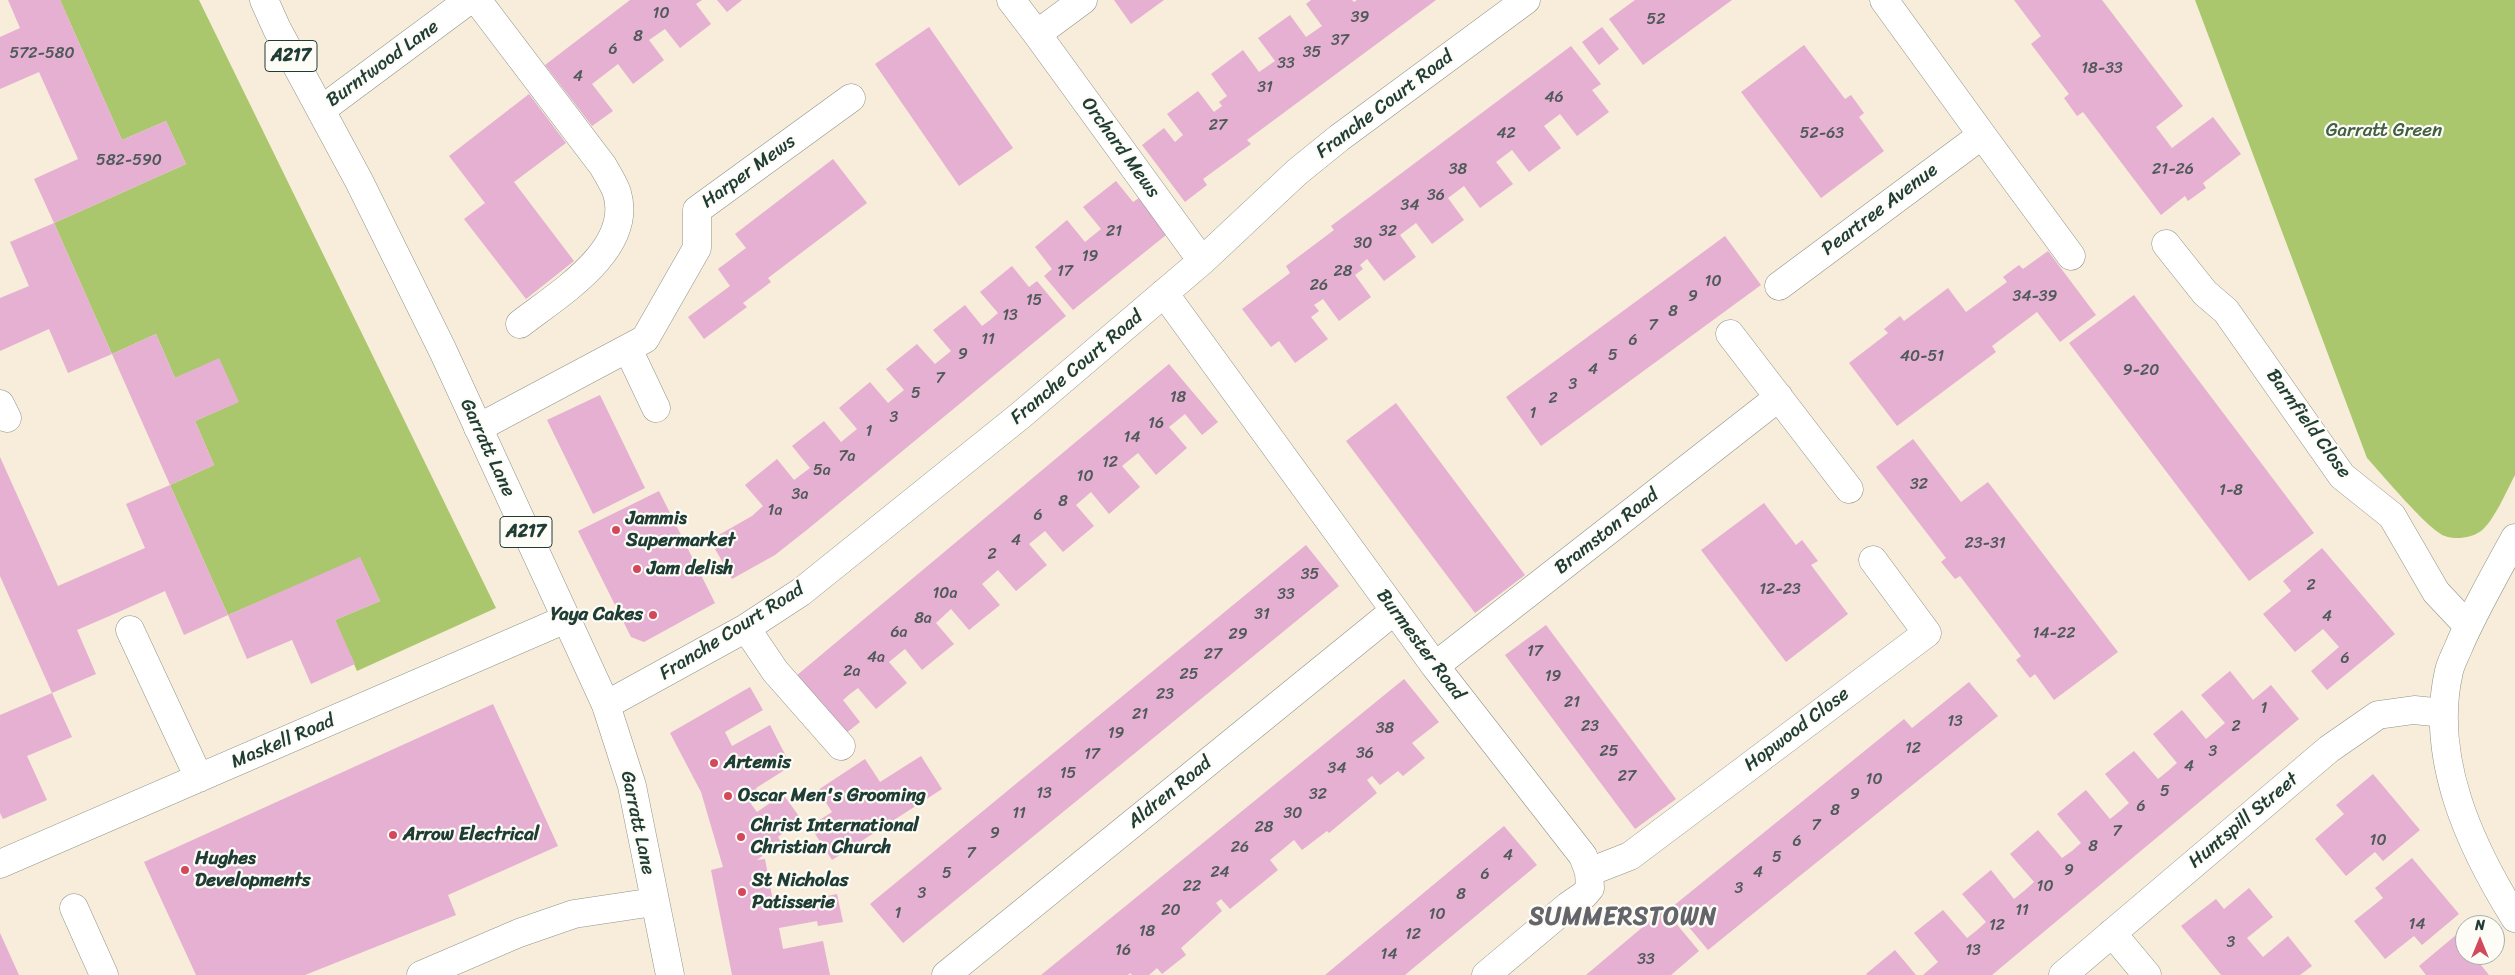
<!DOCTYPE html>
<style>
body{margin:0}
#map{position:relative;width:2515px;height:975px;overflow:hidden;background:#f8ecda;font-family:Sriracha,sans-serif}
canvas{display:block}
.north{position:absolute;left:2455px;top:915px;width:50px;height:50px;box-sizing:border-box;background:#fdfcf7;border:1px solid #a4b0a9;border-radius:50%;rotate:0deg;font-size:14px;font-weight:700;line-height:20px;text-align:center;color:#1f3d34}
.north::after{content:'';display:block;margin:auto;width:18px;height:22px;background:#d1495b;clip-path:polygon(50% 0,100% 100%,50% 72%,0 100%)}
</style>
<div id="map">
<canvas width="2515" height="975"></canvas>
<div class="north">N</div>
</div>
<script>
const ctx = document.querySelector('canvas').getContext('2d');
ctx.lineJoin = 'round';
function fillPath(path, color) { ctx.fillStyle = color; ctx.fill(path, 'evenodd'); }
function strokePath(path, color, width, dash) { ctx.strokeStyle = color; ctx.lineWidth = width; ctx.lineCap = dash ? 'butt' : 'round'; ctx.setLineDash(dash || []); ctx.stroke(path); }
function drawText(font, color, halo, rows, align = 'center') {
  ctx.font = font + ' Sriracha,sans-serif'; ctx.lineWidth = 4.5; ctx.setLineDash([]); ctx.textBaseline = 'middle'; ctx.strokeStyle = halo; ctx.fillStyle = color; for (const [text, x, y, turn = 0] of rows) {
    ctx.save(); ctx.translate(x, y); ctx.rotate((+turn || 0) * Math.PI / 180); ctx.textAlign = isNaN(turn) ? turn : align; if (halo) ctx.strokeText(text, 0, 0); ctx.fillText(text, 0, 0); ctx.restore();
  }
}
fillPath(new Path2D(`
 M60,0H199L496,608L357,671L335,620L380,601L360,558L228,615L170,485L214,465L195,421L238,402L219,359L175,378L156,334L112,354L54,223L186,164L166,121L122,140Z
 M2195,0H2515V475C2507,490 2494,521 2481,531C2472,538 2455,540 2445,536C2429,531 2382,474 2367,458Z`), '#abc76d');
fillPath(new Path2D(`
 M8,0H60L122,140L166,121L186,164L54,223L112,354L156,334L175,378L219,358L239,402L195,421L214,465L170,485L228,615L184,635L165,591L121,611L77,630L96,674L52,693L0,576V457L58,586L145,548L126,504L170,485L112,354L68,373L49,329L0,351V298L29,286L10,242L54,223L34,179L78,159L39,72L0,89V37L20,28Z
 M630,0H702L696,4L711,24L680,48L665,29L649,40L664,60L633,84L618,64L592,84L613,111L592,126L545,65Z
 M717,0H742L727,12Z
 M1114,0H1164L1131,24Z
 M1311,0H1352L1354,2L1357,0H1436L1247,140L1251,144L1203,179L1207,185L1185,202L1142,145L1164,128L1175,142L1183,135L1167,114L1198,91L1214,112L1222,106L1219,102L1227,96L1211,74L1243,50L1259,72L1275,61L1258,38L1290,15L1306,37L1322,26L1306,4Z
 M1635,0H1732L1643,65L1609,19Z
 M2014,0H2102L2183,106L2156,127L2172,148L2213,117L2241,154L2203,183L2206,188L2188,201L2185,196L2161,215L2083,112L2077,116L2064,98L2069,94L2031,44L2041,36Z
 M929,27L1013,148L959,186L875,64Z
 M1602,27L1619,49L1599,65L1582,42Z
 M1804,45L1845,99L1851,95L1864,113L1859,117L1884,151L1821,198L1741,92Z
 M1571,46L1601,84L1592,90L1609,112L1577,136L1560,114L1544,126L1561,148L1529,172L1512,150L1496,162L1513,184L1480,208L1464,186L1448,198L1464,220L1432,244L1416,223L1400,235L1416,257L1384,281L1367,259L1360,265L1363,269L1355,275L1371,297L1339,321L1323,299L1314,305L1319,311L1311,317L1328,339L1295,363L1279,341L1271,347L1242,309L1290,273L1286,266L1334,230L1331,226Z
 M529,94L566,143L514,182L574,261L526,299L464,219L485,203L449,156Z
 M833,159L867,203L768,278L771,282L743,303L747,307L704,339L688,317L730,286L718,269L746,248L735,234Z
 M1116,181L1133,202L1142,196L1171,231L1073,310L1044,276L1052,269L1035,247L1067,220L1085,242L1101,229L1083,207Z
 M1725,236L1761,285L1541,446L1506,397Z
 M2048,251L2096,315L2060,342L2037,312L1992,346L1996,352L1897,426L1849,363L1888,333L1884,329L1900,316L1904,321L1948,288L1966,312L2007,282L2003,277L2019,265L2023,269Z
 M1012,266L1029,287L1037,281L1066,316L808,529L775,555L732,579L710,540L752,516L763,506L745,485L777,459L794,480L810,468L792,446L824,421L841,442L857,429L839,408L870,382L888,403L904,390L886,369L917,344L935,364L951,351L933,330L965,305L982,326L990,320L998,313L980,292Z
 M2134,295L2314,533L2249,581L2069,343Z
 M1169,364L1218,422L1202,435L1185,414L1169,427L1187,448L1156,475L1138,453L1122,466L1140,487L1109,514L1091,492L1083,499L1076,505L1094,526L1063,552L1045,531L1029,544L1047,565L1016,591L998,570L982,584L1000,605L969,630L951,609L936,623L954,644L922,670L905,649L889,662L907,683L876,709L858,688L850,694L843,700L860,722L845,734L796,676Z
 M600,395L645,488L593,514L547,420Z
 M1396,403L1525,575L1475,613L1346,441Z
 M1913,439L1961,502L1988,482L2118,652L2054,700L2035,674L2030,678L2016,660L2021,656L1960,576L1955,579L1941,562L1946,558L1876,467Z
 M659,491L715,603L644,642L631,637L578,531Z
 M1764,503L1796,545L1802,540L1818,561L1811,565L1848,614L1786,662L1701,550Z
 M1306,545L1339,586L903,943L870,904Z
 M2322,548L2395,634L2327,690L2311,671L2339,647L2323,629L2295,652L2263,614L2291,591L2283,581Z
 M360,557L380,601L335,620L355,664L311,684L292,640L247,659L228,615Z
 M1546,625L1676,799L1635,829L1505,655Z
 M2230,671L2253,700L2271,685L2299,719L1992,975H1923L1938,962L1914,933L1943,910L1967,938L1976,931L1986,922L1962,894L1991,870L2014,899L2024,891L2034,882L2010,854L2038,830L2062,858L2072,851L2081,843L2057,814L2086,790L2110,819L2120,811L2129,803L2105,774L2134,751L2158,779L2168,771L2177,763L2153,734L2182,710L2206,739L2225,723L2201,695Z
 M1404,679L1439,722L1412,743L1425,758L1403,776L1398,771L1380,785L1372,776L1367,780L1377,793L1329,833L1327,831L1302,850L1294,840L1270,860L1278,870L1230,909L1221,899L1216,903L1222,911L1181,948L1186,955L1162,974L1157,968L1149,975H1132L1130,973L1128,975H1041Z
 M1969,682L1998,716L1708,950L1672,907L1904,719L1912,728Z
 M750,687L763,710L725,732L732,746L770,725L791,766L756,788L762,797L751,804L757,812L783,794L801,819L778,837L781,842L757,860L765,859L774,907L837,894L843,922L818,926L817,921L779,928L783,949L823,941L830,975H732L711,870L723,867L701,792L670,733Z
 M52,693L72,737L27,756L47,800L3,819L0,813V715Z
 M493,704L558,846L448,895L456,915L305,975H196L144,862Z
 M921,756L942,789L832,860L810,826L832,812L818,790L865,759L880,782Z
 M2373,774L2420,830L2383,861L2375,852L2346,876L2315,839L2344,814L2336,805Z
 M1504,826L1537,865L1405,975H1325Z
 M2412,858L2459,914L2422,945L2414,936L2385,959L2354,921L2383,898L2375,888Z
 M2249,888L2273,917L2247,938L2263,957L2288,936L2312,966L2300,975H2221L2181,926L2216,899L2224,909Z
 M1664,909L1699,951L1671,975H1586Z
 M0,933L19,975H0Z
 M2456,935L2465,946V955H2473L2489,975H2426L2419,966Z
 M1895,950L1916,975H1867L1866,974Z`), '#e5b0d1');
const minor = new Path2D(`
 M477,0L603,166C608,175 614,184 617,193C634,250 557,295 520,324
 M1011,0L1037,34
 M1083,0L1037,34L1202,261
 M1982,135L2071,256
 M2166,244L2205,293L2226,311L2342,476L2392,516L2436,592L2468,626
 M1779,286L1982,135L1884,0
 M1164,293L1435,666L1583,856L1589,872L1590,888L1584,895L1568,906L1486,975
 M1730,334L1849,489
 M628,349L656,408
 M0,404L7,418
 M478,428L645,339L697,248V210L851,98
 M2515,538C2496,573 2475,609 2459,646C2456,654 2451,662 2449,671C2429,758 2470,846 2515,918
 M746,628L775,671L841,746
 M130,630L199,778
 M1435,666L1779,397
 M606,705L746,628L801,592L1021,415L1202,261L1297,172L1339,138L1526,0
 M0,864L566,619
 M1589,872L1630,856L1927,633L1873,560
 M74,908L104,975
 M2112,933L2147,975
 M421,975L519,933L574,914L654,902
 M946,975L1394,611
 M2063,975L2329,749L2378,715L2414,710L2444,713`);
const major = new Path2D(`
 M264,0L277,29L359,181L443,351L606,705L632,786L670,975
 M321,110L469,0`);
strokePath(minor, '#8c9487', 29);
strokePath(major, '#8c9487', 29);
strokePath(minor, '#fff', 28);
strokePath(major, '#fff', 28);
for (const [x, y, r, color] of [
 [616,530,5,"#d1495b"],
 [637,569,5,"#d1495b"],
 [653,615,5,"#d1495b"],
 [714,763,5,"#d1495b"],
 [728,796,5,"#d1495b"],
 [393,835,5,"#d1495b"],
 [741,837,5,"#d1495b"],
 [185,870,5,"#d1495b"],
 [742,892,5,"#d1495b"]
]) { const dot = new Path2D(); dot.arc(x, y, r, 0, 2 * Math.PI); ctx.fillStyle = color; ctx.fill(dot); strokePath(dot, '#fdfcf7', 2); }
drawText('16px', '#505a5b', null, [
 ["10",661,14],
 ["39",1360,18],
 ["52",1656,20],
 ["8",638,37],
 ["37",1340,41],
 ["6",613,50],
 ["35",1312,53],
 ["572-580",42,54],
 ["33",1286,64],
 ["18-33",2102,69],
 ["4",578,77],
 ["31",1265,88],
 ["46",1554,98],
 ["27",1218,126],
 ["42",1506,134],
 ["52-63",1822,134],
 ["582-590",129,161],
 ["38",1458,170],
 ["21-26",2173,170],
 ["36",1436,196],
 ["34",1410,206],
 ["21",1114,232],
 ["32",1388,232],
 ["30",1363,244],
 ["19",1090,257],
 ["17",1065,272],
 ["28",1343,272],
 ["10",1713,282],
 ["26",1319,286],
 ["9",1693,297],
 ["34-39",2035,297],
 ["15",1034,301],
 ["8",1673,312],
 ["13",1010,316],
 ["7",1653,326],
 ["11",988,340],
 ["6",1633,341],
 ["9",963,355],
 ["5",1613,356],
 ["40-51",1922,357],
 ["4",1593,370],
 ["9-20",2141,371],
 ["7",940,379],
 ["3",1573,385],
 ["5",916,394],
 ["18",1178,398],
 ["2",1553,399],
 ["1",1533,414],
 ["3",894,418],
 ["16",1156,424],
 ["1",869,432],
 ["14",1132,438],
 ["7a",847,457],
 ["12",1110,463],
 ["5a",822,471],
 ["10",1085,477],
 ["32",1919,485],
 ["1-8",2231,491],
 ["3a",800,495],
 ["8",1063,502],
 ["1a",775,511],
 ["6",1038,516],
 ["4",1016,541],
 ["23-31",1985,544],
 ["2",992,555],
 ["35",1310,575],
 ["2",2311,586],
 ["12-23",1780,590],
 ["10a",945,594],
 ["33",1286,595],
 ["31",1262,615],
 ["4",2327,617],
 ["8a",923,619],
 ["6a",899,633],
 ["14-22",2054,634],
 ["29",1238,635],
 ["17",1535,652],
 ["27",1213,655],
 ["4a",876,658],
 ["6",2345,659],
 ["2a",852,672],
 ["25",1189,675],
 ["19",1553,677],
 ["23",1165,695],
 ["21",1572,703],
 ["1",2264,709],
 ["21",1140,715],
 ["13",1955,722],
 ["23",1590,727],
 ["2",2236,727],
 ["38",1385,729],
 ["19",1116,734],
 ["12",1913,749],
 ["25",1609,752],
 ["3",2213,752],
 ["36",1365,754],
 ["17",1092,755],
 ["4",2189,767],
 ["34",1337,769],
 ["15",1068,774],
 ["27",1627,777],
 ["10",1874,780],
 ["5",2165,792],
 ["13",1044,794],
 ["32",1318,795],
 ["9",1855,795],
 ["6",2141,807],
 ["8",1835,811],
 ["11",1019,814],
 ["30",1293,814],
 ["7",1816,826],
 ["28",1264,828],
 ["7",2117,832],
 ["9",995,834],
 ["10",2378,841],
 ["6",1797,842],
 ["8",2093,847],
 ["26",1240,848],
 ["7",971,854],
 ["4",1508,856],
 ["5",1777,858],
 ["9",2069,871],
 ["24",1220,873],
 ["4",1758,873],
 ["5",947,874],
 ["6",1485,875],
 ["22",1192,887],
 ["10",2045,887],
 ["3",1739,889],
 ["3",922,894],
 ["8",1461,895],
 ["20",1171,911],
 ["11",2022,911],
 ["1",898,914],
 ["10",1437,915],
 ["14",2417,925],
 ["12",1997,926],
 ["18",1147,932],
 ["12",1413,935],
 ["3",2231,943],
 ["16",1123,951],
 ["13",1973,951],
 ["14",1389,955],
 ["33",1646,960]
]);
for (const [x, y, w] of [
 [291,56,52],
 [526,532,52]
]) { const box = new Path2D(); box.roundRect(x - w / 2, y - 15.5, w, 31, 4); ctx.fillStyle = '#fdfcf7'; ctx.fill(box); strokePath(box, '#1f3d34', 1); }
drawText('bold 18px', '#1f3d34', null, [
 ["A217",291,56],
 ["A217",526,532]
]);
drawText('19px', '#1f3d34', '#fdfcf7', [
 ["Burntwood Lane",383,64,-36],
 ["Franche Court Road",1385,105,-37],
 ["Orchard Mews",1120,148,54],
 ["Harper Mews",749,172,-36],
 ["Peartree Avenue",1880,210,-37],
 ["Franche Court Road",1077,368,-40],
 ["Barnfield Close",2308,424,54],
 ["Garratt Lane",487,448,65],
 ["Bramston Road",1607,532,-38],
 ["Franche Court Road",732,632,-32],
 ["Burmester Road",1420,645,53],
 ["Hopwood Close",1797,730,-37],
 ["Maskell Road",283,742,-23],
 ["Aldren Road",1170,793,-39],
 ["Huntspill Street",2244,821,-40],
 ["Garratt Lane",637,823,78]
]);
drawText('19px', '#426042', '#fdfcf7', [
 ["Garratt Green",2384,131]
]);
drawText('bold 19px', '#1f3d34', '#fdfcf7', [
 ["Jammis",626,519],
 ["Supermarket",626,541],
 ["Jam delish",647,569],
 ["Yaya Cakes",643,615,"right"],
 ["Artemis",724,763],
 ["Oscar Men's Grooming",738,796],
 ["Christ International",751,826],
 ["Christian Church",751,848],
 ["Arrow Electrical",403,835],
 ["Hughes",195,859],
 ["Developments",195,881],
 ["St Nicholas",752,881],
 ["Patisserie",752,903]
], 'left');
ctx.letterSpacing = '1px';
drawText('bold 24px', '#64656b', '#fdfcf7', [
 ["SUMMERSTOWN",1623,918]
]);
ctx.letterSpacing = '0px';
</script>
